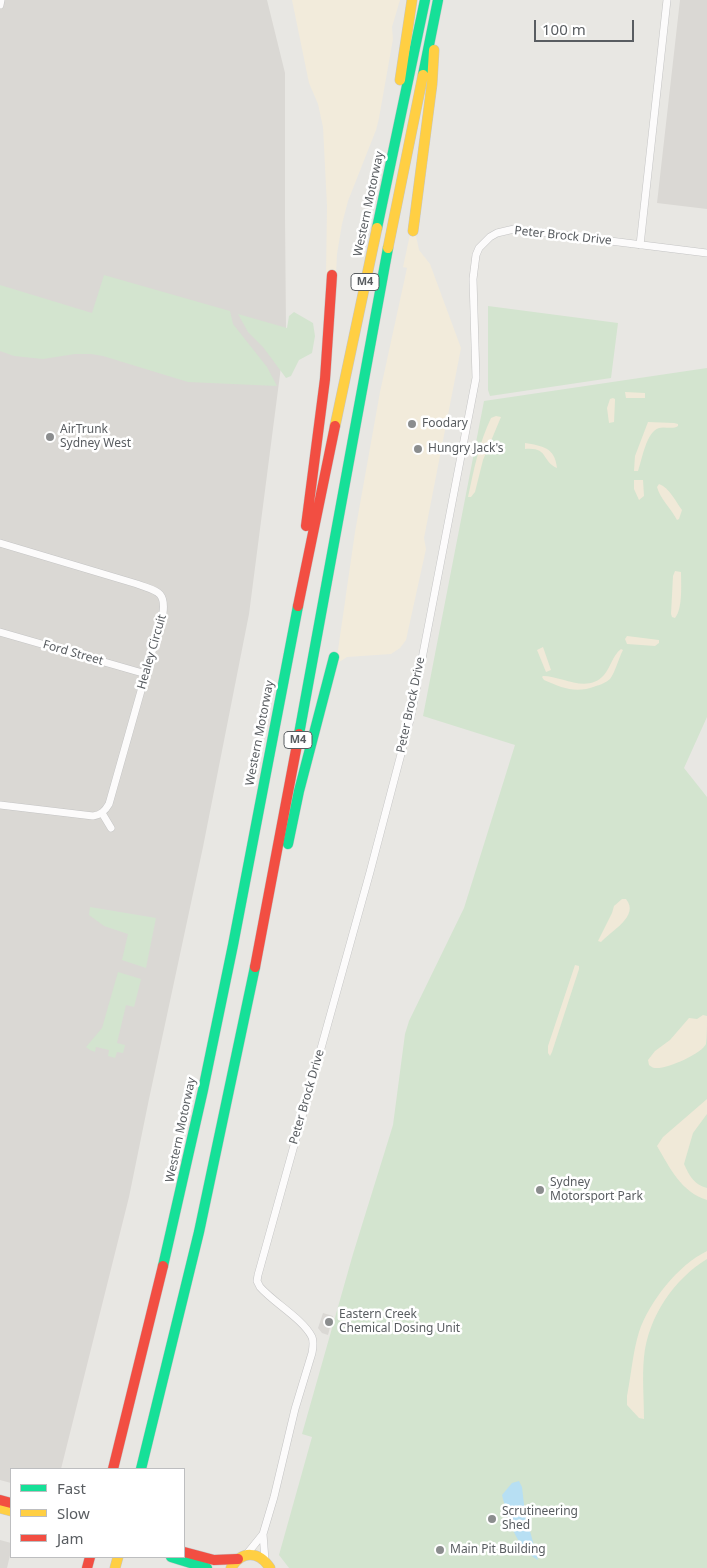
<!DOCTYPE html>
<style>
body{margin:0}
#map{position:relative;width:707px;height:1568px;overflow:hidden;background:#e8e7e3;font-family:"Noto Sans",sans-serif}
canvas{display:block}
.legend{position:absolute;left:10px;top:1468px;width:175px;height:90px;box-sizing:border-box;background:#fff;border:1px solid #bdbec0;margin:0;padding:6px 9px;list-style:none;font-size:15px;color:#595d61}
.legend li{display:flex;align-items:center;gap:10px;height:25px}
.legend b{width:25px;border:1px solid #bdbec0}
.scale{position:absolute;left:534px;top:20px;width:100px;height:22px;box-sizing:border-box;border:2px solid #595d61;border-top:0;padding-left:6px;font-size:15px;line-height:18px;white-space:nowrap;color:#595d61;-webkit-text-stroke:4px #fff;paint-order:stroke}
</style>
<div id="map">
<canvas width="707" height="1568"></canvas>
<ul class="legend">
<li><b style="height:6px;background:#16e098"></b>Fast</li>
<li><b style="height:6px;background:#ffcf43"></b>Slow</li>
<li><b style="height:6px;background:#f24e42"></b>Jam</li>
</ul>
<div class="scale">100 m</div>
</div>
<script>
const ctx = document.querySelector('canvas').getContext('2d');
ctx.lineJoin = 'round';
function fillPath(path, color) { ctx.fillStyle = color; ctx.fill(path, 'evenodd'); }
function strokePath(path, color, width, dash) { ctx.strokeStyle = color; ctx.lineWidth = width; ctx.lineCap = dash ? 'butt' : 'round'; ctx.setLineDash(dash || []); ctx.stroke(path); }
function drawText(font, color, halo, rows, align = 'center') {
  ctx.font = font + ' "Noto Sans",sans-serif'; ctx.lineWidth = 5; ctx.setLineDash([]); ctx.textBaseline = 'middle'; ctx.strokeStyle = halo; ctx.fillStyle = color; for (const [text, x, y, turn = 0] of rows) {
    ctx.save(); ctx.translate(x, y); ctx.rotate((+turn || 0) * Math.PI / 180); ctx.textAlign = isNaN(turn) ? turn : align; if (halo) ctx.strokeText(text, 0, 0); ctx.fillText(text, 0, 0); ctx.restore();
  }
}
fillPath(new Path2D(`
 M292,0H400L392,27L393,39L379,118L376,130L348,201L342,224L337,254L336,275H326L327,206L323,127L318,104L309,83Z
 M411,230L415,231L419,250L430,264L461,348L424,538L426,549L406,640L400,648L391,654L347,657L336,664L355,532L380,392L407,268L403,267Z`), '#f2ebdb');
fillPath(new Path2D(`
 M0,0H267L285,73V217L286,328L249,614L203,847L149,1099L129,1197L61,1469H11V1483L0,1480Z
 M680,0H707V209L657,203Z
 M323,1313L333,1316L328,1335L322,1333L318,1328Z
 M0,1540L11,1543V1551L7,1568H0Z`), '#dad8d4');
fillPath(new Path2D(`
 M104,275L230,311L233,324L267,367L277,386L188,382L103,356L91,354H75L43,359L14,356L0,351V285L92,313Z
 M488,306L618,323L611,378L490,396L488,390Z
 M294,312L313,323L315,336L312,353L299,360L291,376L286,378L263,347L248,332L238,314L287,328L289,316Z
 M707,368V717L684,768L707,797V1568H289L279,1555L312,1437L302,1434L353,1254L393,1125L405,1034L409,1021L464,908L515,745L423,716L484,401Z
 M90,907L156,918L146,968L122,960L128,934L104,926L89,915Z
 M118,972L141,979L134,1007L126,1005L117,1043L125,1045L123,1053L117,1052L115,1058L108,1056L109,1050L96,1047L95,1052L90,1050L86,1047L102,1028Z`), '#d3e4cf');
fillPath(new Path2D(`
 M625,392L645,393V398H626Z
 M613,398L615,399V401L614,422L609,423L607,408L610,399Z
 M496,416L501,417L483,460L475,492L471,497H468C474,469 479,443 491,418Z
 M648,422L674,423L678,424V426C672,430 665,426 659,428C646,432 642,460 638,471H634L635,456Z
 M525,443C542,446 555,447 557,468C541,461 549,447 525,449Z
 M634,480H643L644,496L639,500L634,489Z
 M659,484C669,487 676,502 682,510L679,519L677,520C671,508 660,499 657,487Z
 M675,571L681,572C681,583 683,609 675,618L672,617L671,614L673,576Z
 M627,636L659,640V643L655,646L627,644L625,639Z
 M543,647L551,670L546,672L537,650Z
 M621,649L623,650C619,657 615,673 610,679C607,682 600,685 596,686C575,694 563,688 544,680L542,677L543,676C562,676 587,694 604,675C611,667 612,656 621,649Z
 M622,899H626C640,916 611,931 601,942L598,941L612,913L614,906Z
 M575,965L579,966V969L552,1052L550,1056L548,1053V1046Z
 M703,1015L707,1016C707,1024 707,1037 706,1044C702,1054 666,1069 656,1068C652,1068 652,1067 649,1065L648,1060L655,1051L670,1040L689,1018L697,1019Z
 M707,1099V1114L693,1133L684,1164C689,1175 694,1185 707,1188V1200C681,1192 670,1168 657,1146L663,1137Z
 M707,1251V1259C674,1279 648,1317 644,1357C642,1377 644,1398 644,1419L639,1418L627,1405V1396C631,1376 633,1351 639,1332C649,1302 678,1265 707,1251Z`), '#f0e9d8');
fillPath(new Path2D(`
 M519,1481L522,1487L525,1513L538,1560C515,1547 508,1518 502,1495L512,1483Z`), '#b7dff3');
const street = new Path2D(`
 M0,5L1,0
 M640,245L667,0
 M0,543L137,584C155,591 166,590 163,613L109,804C105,811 101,815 93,816L0,805
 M0,632L146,674
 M102,813L111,828
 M246,1555L263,1534
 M265,1560L263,1534L274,1497L295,1409L312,1353C313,1347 314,1342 312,1337C303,1319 274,1303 260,1287L257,1281L258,1275L370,872L411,716L476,378L473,279L476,255L479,248L490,237L497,233L514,229L707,253`);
const fast = new Path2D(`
 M423,75L438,0
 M377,228L425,0
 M299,734L388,248
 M288,844L299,791L334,657
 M163,1266L203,1090L233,945L298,606
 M141,1469L199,1232L255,967
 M171,1557L207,1568`);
const slow = new Path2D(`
 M400,80L412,0
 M413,231L432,84L434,50
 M388,248L423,75
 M335,426L377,228
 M0,1508L11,1511
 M115,1568L118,1557
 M231,1568C242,1550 259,1551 270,1568`);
const jam = new Path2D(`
 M306,526L325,379L332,275
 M298,606L335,426
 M255,967L299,734
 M113,1469L163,1266
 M0,1500L11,1503
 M184,1552L214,1560L238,1559
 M87,1568L90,1557`);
strokePath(street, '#c4c4c4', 8);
strokePath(fast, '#c5c5c5', 11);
strokePath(slow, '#c5c5c5', 11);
strokePath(jam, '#c5c5c5', 11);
strokePath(street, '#fcfbfb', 7);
strokePath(fast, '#16e098', 10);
strokePath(slow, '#ffcf43', 10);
strokePath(jam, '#f24e42', 10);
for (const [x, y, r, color] of [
 [412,424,5,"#8b8d8e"],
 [50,437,5,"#8b8d8e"],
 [418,449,5,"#8b8d8e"],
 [540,1190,5,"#8b8d8e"],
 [329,1322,5,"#8b8d8e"],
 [492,1519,5,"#8b8d8e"],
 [440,1550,5,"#8b8d8e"]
]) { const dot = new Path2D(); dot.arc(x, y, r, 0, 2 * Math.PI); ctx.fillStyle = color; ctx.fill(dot); strokePath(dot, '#fff', 2); }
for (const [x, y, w] of [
 [365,282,28],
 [298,740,28]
]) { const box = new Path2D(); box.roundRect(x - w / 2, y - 8.5, w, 17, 4); ctx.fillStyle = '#fff'; ctx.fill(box); strokePath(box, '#595d61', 1); }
drawText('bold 11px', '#595d61', null, [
 ["M4",365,282],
 ["M4",298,740]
]);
drawText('12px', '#595d61', '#fff', [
 ["Western Motorway",369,204,-78],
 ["Peter Brock Drive",563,236,6],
 ["Healey Circuit",152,652,-74],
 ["Ford Street",73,653,16],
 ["Peter Brock Drive",411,705,-78],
 ["Western Motorway",260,733,-79],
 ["Peter Brock Drive",307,1097,-74],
 ["Western Motorway",181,1130,-78]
]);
drawText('12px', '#595d61', '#fff', [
 ["Foodary",422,424],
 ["AirTrunk",60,430],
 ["Sydney West",60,444],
 ["Hungry Jack's",428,449],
 ["Sydney",550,1183],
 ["Motorsport Park",550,1197],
 ["Eastern Creek",339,1315],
 ["Chemical Dosing Unit",339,1329],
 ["Scrutineering",502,1512],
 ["Shed",502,1526],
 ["Main Pit Building",450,1550]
], 'left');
</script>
